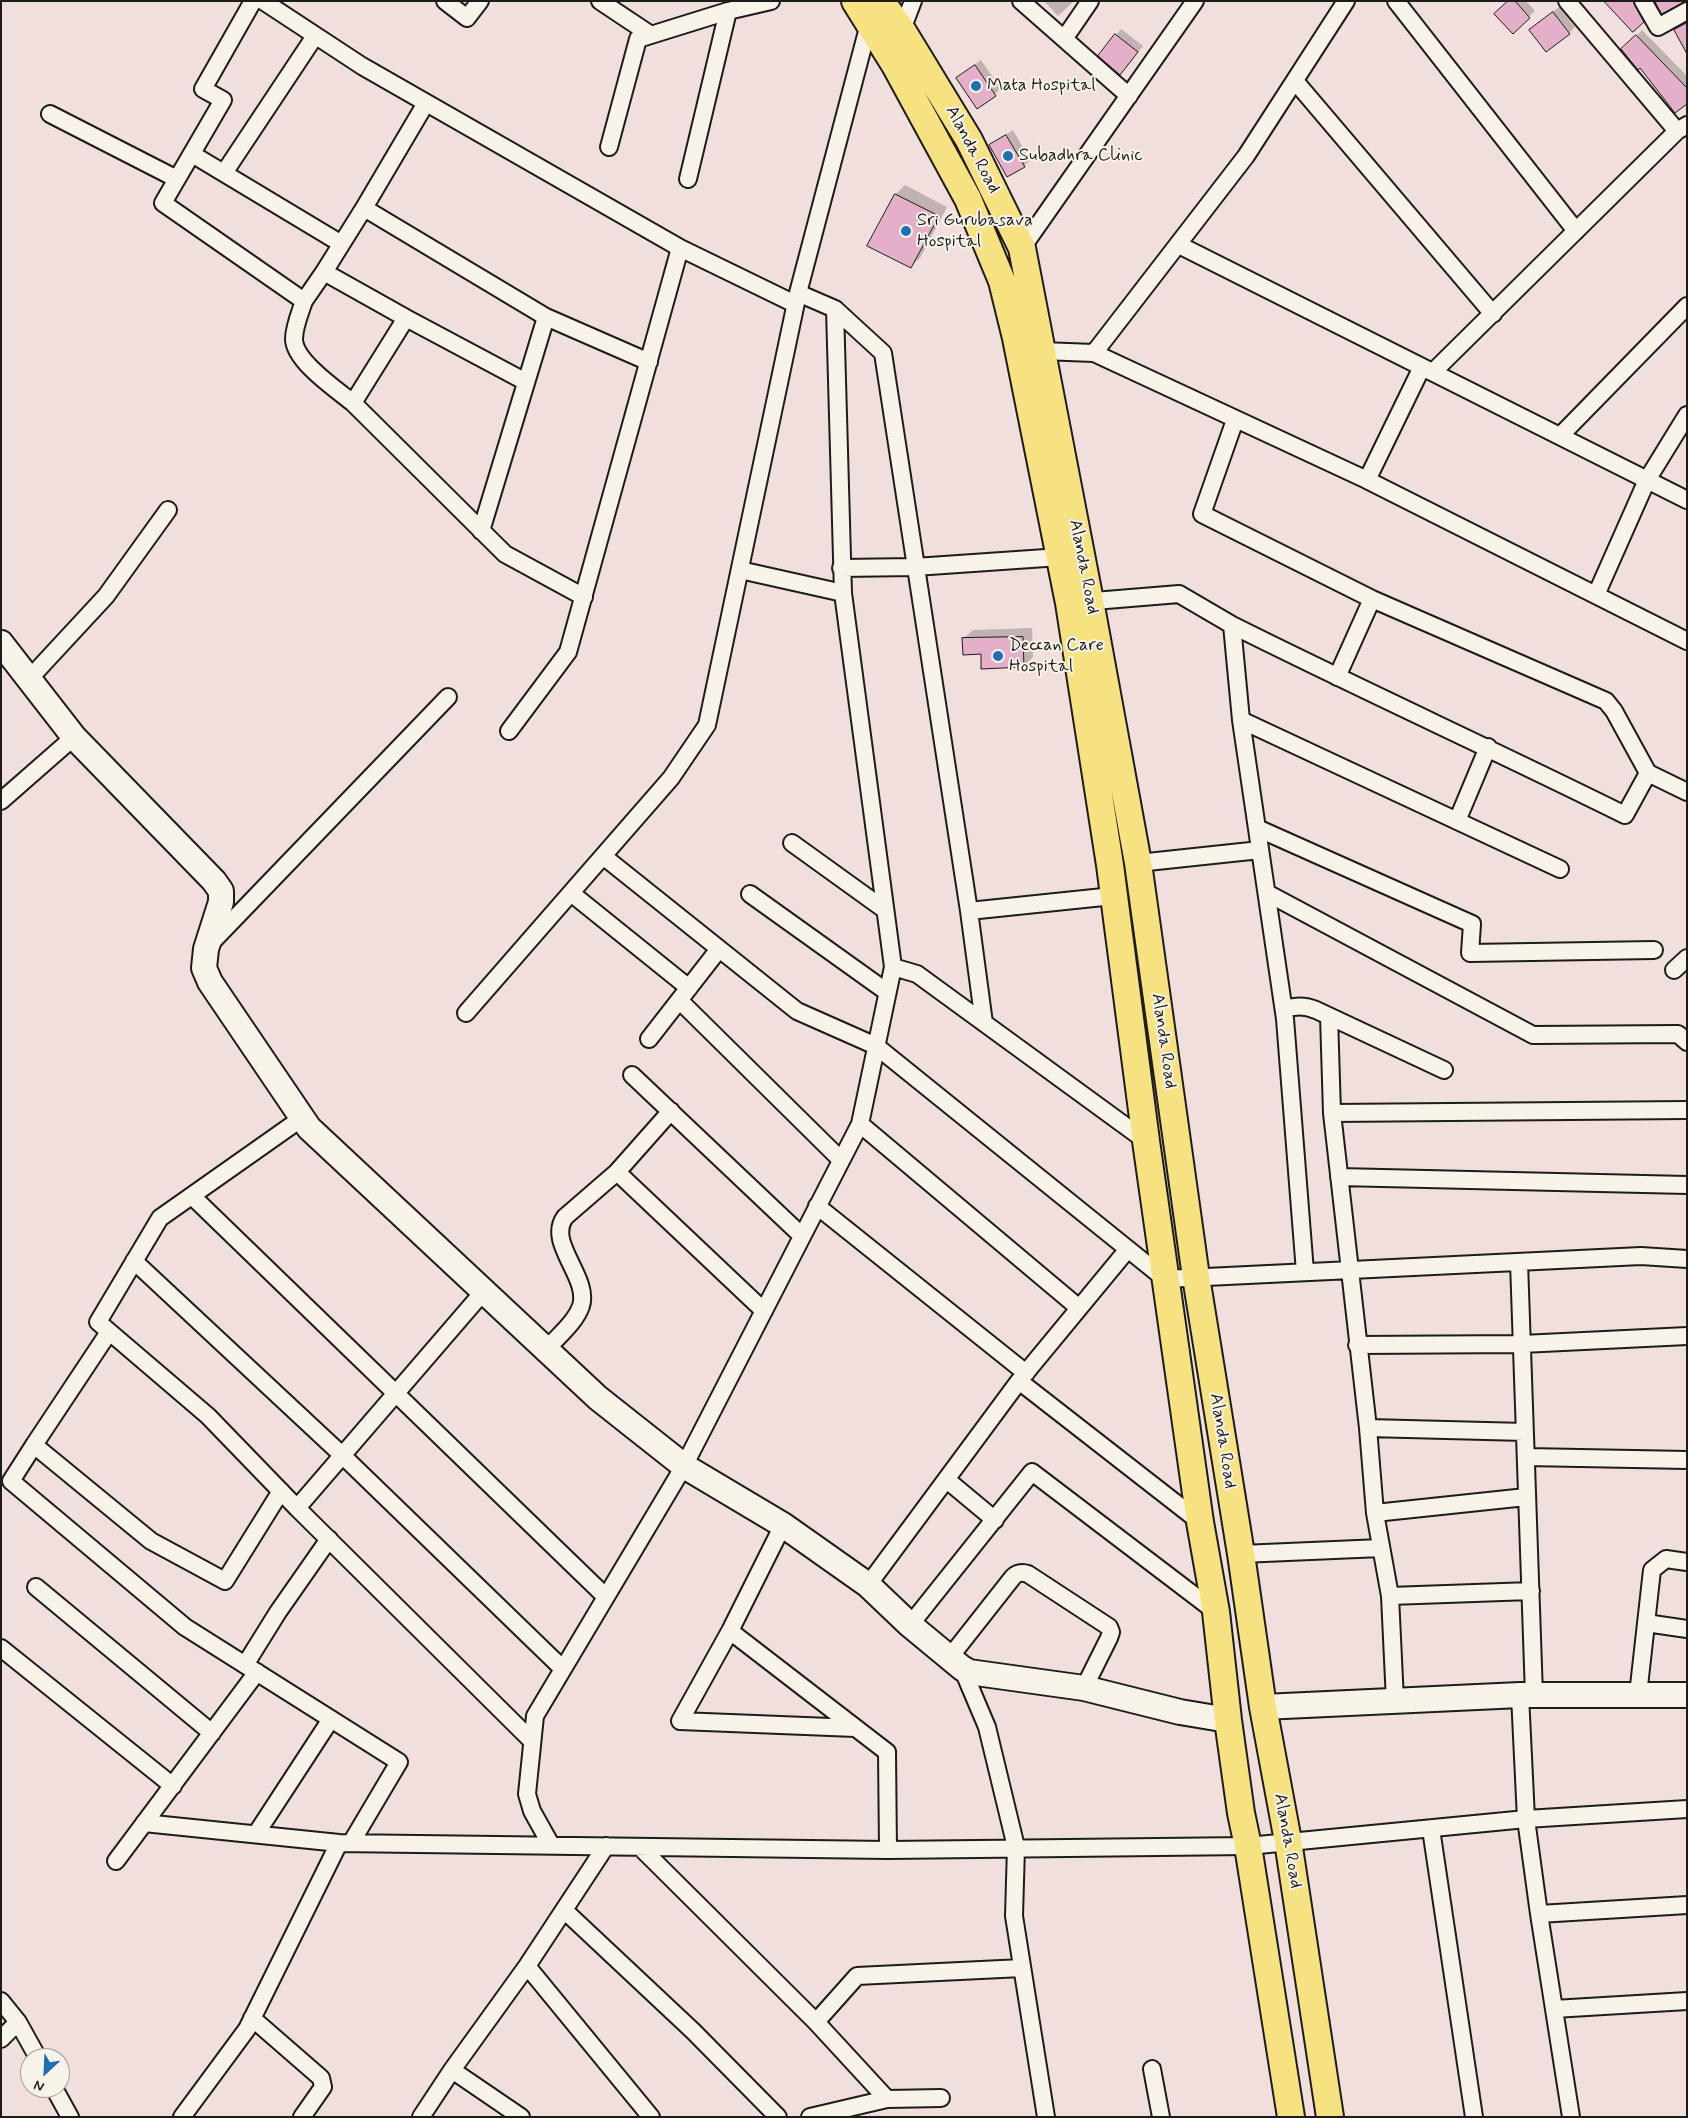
<!DOCTYPE html>
<style>
body{margin:0}
#map{position:relative;width:1688px;height:2118px;overflow:hidden;background:#f1dfde;font-family:Mynerve,sans-serif}
canvas{display:block}
.frame{position:absolute;inset:0;border:2px solid #1c1c1c;pointer-events:none}
.north{position:absolute;left:20px;top:2048px;width:50px;height:50px;box-sizing:border-box;background:#f7f3e8;border:1px solid #9f9d96;border-radius:50%;rotate:205deg;font-size:14px;font-weight:700;line-height:20px;text-align:center;color:#1c1c1c}
.north::after{content:'';display:block;margin:auto;width:18px;height:22px;background:#1f6fb2;clip-path:polygon(50% 0,100% 100%,50% 72%,0 100%)}
</style>
<div id="map">
<canvas width="1688" height="2118"></canvas>
<div class="frame"></div>
<div class="north">N</div>
</div>
<script>
const ctx = document.querySelector('canvas').getContext('2d');
ctx.lineJoin = 'round';
function fillPath(path, color) { ctx.fillStyle = color; ctx.fill(path, 'evenodd'); }
function strokePath(path, color, width, dash) { ctx.strokeStyle = color; ctx.lineWidth = width; ctx.lineCap = dash ? 'butt' : 'round'; ctx.setLineDash(dash || []); ctx.stroke(path); }
function drawText(font, color, halo, rows, align = 'center') {
  ctx.font = font + ' Mynerve,sans-serif'; ctx.lineWidth = 4; ctx.setLineDash([]); ctx.textBaseline = 'middle'; ctx.strokeStyle = halo; ctx.fillStyle = color; for (const [text, x, y, turn = 0] of rows) {
    ctx.save(); ctx.translate(x, y); ctx.rotate((+turn || 0) * Math.PI / 180); ctx.textAlign = isNaN(turn) ? turn : align; if (halo) ctx.strokeText(text, 0, 0); ctx.fillText(text, 0, 0); ctx.restore();
  }
}
fillPath(new Path2D(`
 M1044,1H1074L1058,16Z
 M1509,1H1526L1535,11L1513,32Z
 M1606,1H1640L1648,16L1633,31Z
 M1559,7L1575,27L1569,33L1530,30Z
 M1687,21V51L1675,30Z
 M1121,29L1143,46L1126,67L1116,35Z
 M1642,30L1687,76V102L1640,66L1623,50Z
 M981,60L1001,89L978,107L957,78Z
 M1013,130L1030,160L1024,166L991,145Z
 M905,185L947,207L920,258L910,267L869,245L896,194Z
 M1032,628L1033,657L1024,666L982,653L963,639L973,630Z`), '#0003');
const building = new Path2D(`
 M1508,1H1515L1530,18L1513,34L1494,14Z
 M1604,1H1633L1644,22L1633,32Z
 M1655,1H1686L1662,14Z
 M1553,12L1570,34L1546,52L1529,30Z
 M1687,23V54L1674,30Z
 M1115,34L1138,52L1120,75L1098,56Z
 M1636,35L1687,88V104L1675,113L1640,68L1638,70L1621,49Z
 M975,65L996,96L977,109L956,78Z
 M1006,135L1025,167L1007,177L989,145Z
 M895,194L939,216L911,268L867,246Z
 M1023,637L1024,667L981,669V654L963,655L962,638Z`);
fillPath(building, '#e4afc8');
strokePath(building, '#1c1c1c', 1);
const street = new Path2D(`
 M253,1L203,89L223,100L163,203L304,301L324,272L406,318L353,403L505,554L584,597
 M263,1L362,66L680,248
 M445,1L467,18L480,1
 M600,1L651,35
 M1021,1L1129,96
 M1396,1L1576,231
 M1567,1L1677,131
 M1643,1L1658,27L1687,11
 M900,35L913,1
 M1064,39L1090,1
 M1295,81L1493,314
 M50,114L177,179
 M609,147L638,39L728,11L771,1
 M192,154L340,243
 M224,173L315,36
 M688,179L728,11
 M364,208L426,103
 M1179,245L1687,500
 M1022,248L1195,1
 M324,272L364,208L546,317L481,531
 M304,301C300,313 294,327 294,339C294,361 337,390 353,403
 M835,309L883,353L969,911L984,1023
 M546,317L649,362
 M406,318L526,382
 M1034,347L1042,351L1094,353L1367,480L1687,641
 M1094,353L1246,156L1346,1
 M1433,372L1677,131L1687,125
 M1235,420L1202,514L1372,599L1606,701L1614,711L1648,773
 M1560,436L1687,306
 M1367,480L1422,367
 M841,568L915,567L1060,557
 M740,570L843,593
 M1596,595L1647,480L1687,415
 M1082,602L1179,594L1232,625L1241,720L1285,1019L1305,1272
 M1232,625C1362,690 1494,750 1625,815L1648,773L1687,792
 M1337,677L1372,599
 M30,678L106,596L168,510
 M1241,720L1560,869
 M509,731L568,652L680,248L795,304
 M1,801L74,737
 M1457,821L1488,747
 M1257,828L1472,924L1470,953L1654,950
 M792,843L885,910
 M603,856L797,1011L876,1046L1165,1279L1641,1256L1687,1259
 M1138,863L1260,850
 M571,893L689,988
 M1267,893L1533,1035L1678,1034L1687,1042
 M750,894L887,992
 M969,911L1113,896
 M210,944L448,697
 M893,967L917,974L1146,1141
 M1674,970L1687,958
 M679,1000L841,1160
 M1284,1009C1296,1006 1304,1005 1316,1010L1444,1070
 M466,1013L671,778L707,725L798,293
 M1329,1016L1332,1113
 M649,1039L719,949
 M632,1075L802,1236
 M671,1111L617,1172L764,1311
 M302,1118L160,1218L98,1322L208,1416L297,1508L484,1291
 M860,1124L1079,1308
 M1339,1177L1687,1185
 M192,1196L606,1597
 M817,1206L1026,1373
 M1128,1249L1019,1381L1200,1522
 M134,1261L342,1455L563,1669
 M1519,1262L1534,1695
 M109,1332L34,1445L151,1541L225,1581L281,1491
 M1357,1345L1522,1344L1687,1336
 M547,1349C558,1336 575,1323 581,1306C590,1277 546,1243 565,1217L617,1172
 M1368,1428L1525,1432
 M34,1445L11,1481L185,1627L399,1762L351,1843
 M1526,1457L1687,1460
 M947,1480L995,1520
 M297,1508L531,1740
 M1375,1513L1526,1497
 M783,1525L730,1631L680,1721L855,1728
 M1241,1554L1381,1548
 M868,1585L1019,1381
 M36,1587L212,1733
 M1390,1596L1531,1591
 M1646,1623L1687,1629
 M910,1625L1032,1472L1216,1612
 M730,1631L887,1752L888,1850
 M1,1648L173,1786
 M950,1657L1013,1577C1018,1572 1022,1572 1028,1574L1109,1627L1111,1632L1109,1638L1084,1688
 M245,1665L278,1612L329,1539
 M962,1668L987,1727L1016,1847L1014,1916L1046,2117
 M1520,1695L1526,1819L1539,1914L1571,2117
 M1638,1695L1652,1570L1666,1559L1687,1562
 M1395,1701L1390,1596L1375,1513L1368,1428L1332,1113L1687,1110
 M144,1823L339,1843L888,1850L1248,1846L1526,1819L1687,1809
 M1431,1829L1474,2117
 M256,1834L331,1719
 M551,1845L532,1811L527,1794L535,1716L684,1466L860,1124L893,967L843,593L835,309L798,293L870,20
 M640,1847L816,2022L887,2099L810,2117
 M116,1861L257,1672
 M564,1910L693,2031L778,2117
 M1539,1914L1687,1905
 M527,1966L651,2117
 M1,2001L18,2022L38,2058
 M1554,2009L1687,2001
 M252,2018L321,2078L323,2087L302,2117
 M816,2022L857,1976L1022,1968
 M1,2039L18,2022
 M1152,2069L1161,2117
 M54,2088L70,2117
 M887,2099L941,2098
 M182,2117L247,2029L339,1843
 M421,2117L452,2070
 M521,2117L452,2070L527,1966L606,1846`);
const secondary = new Path2D(`
 M1,643L74,737L214,881L221,891V902L206,949L204,968L210,982L309,1128L598,1398L684,1466L783,1525L868,1585L910,1625L962,1668L969,1672L1084,1688L1180,1712L1228,1720
 M1263,1707L1520,1695H1687`);
const primary = new Path2D(`
 M855,1L895,65L968,199L1002,281L1016,338L1069,603L1110,865L1146,1141L1200,1522L1216,1612L1228,1720L1241,1813L1248,1846L1291,2117
 M881,1L902,30L969,140L1022,248L1090,601L1138,863L1196,1277L1241,1554L1263,1707L1288,1841L1330,2117`);
strokePath(street, '#1c1c1c', 20);
strokePath(secondary, '#1c1c1c', 28);
strokePath(primary, '#1c1c1c', 30);
strokePath(street, '#f7f3e8', 16);
strokePath(secondary, '#f7f3e8', 24);
strokePath(primary, '#f7e281', 26);
for (const [x, y, r, color] of [
 [976,86,6,"#1f6fb2"],
 [1008,156,6,"#1f6fb2"],
 [906,231,6,"#1f6fb2"],
 [998,656,6,"#1f6fb2"]
]) { const dot = new Path2D(); dot.arc(x, y, r, 0, 2 * Math.PI); ctx.fillStyle = color; ctx.fill(dot); strokePath(dot, '#f7f3e8', 2); }
drawText('18px', '#1c1c1c', '#f7f3e8', [
 ["Mata Hospital",987,86],
 ["Subadhra Clinic",1019,156],
 ["Sri Gurubasava",917,221],
 ["Hospital",917,242],
 ["Deccan Care",1009,646],
 ["Hospital",1009,667]
], 'left');
drawText('18px', '#1c1c1c', '#f7f3e8', [
 ["Alanda Road",972,150,62],
 ["Alanda Road",1083,567,79],
 ["Alanda Road",1163,1041,82],
 ["Alanda Road",1222,1441,81],
 ["Alanda Road",1287,1841,80]
]);
</script>
